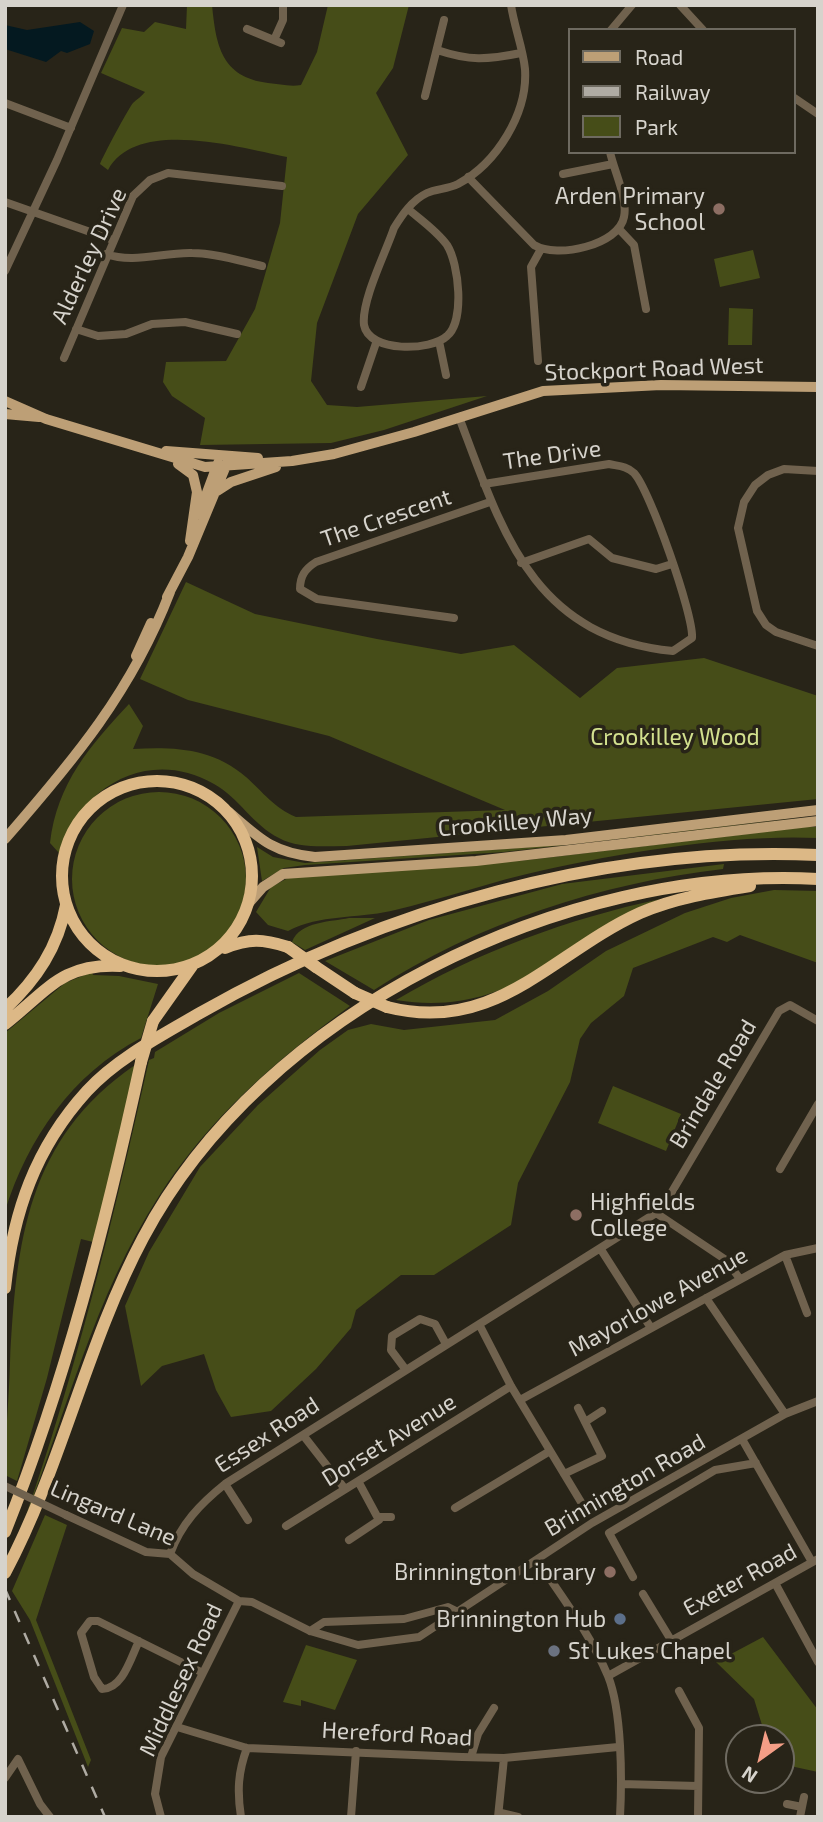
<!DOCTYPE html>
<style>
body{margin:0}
#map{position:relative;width:823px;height:1822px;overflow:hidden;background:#282418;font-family:"Exo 2",sans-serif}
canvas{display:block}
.frame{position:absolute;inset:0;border:7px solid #d6d3cc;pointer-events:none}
.legend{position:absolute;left:568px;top:28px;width:228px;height:126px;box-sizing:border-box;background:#282418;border:2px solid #6e6a60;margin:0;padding:9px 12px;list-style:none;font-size:21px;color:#d6d3cc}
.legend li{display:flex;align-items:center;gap:14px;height:35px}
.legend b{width:35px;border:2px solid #6e6a60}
.north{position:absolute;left:725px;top:1724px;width:70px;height:70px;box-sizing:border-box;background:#282418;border:2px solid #6e6a60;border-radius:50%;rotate:214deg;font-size:19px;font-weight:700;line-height:28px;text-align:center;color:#d6d3cc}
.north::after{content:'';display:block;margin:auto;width:24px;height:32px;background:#f49e86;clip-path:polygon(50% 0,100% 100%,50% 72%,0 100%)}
</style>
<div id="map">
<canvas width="823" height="1822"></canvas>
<div class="frame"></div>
<ul class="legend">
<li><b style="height:9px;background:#bd9f76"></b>Road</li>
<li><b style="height:9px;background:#afaba3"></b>Railway</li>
<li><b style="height:19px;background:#464d18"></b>Park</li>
</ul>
<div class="north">N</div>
</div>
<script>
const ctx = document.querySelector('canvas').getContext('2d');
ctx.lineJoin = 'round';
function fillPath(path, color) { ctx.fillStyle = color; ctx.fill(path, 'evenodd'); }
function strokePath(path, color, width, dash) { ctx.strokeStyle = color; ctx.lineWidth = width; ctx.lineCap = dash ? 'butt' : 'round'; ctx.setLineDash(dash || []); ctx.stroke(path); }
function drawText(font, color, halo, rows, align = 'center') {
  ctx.font = font + ' "Exo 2",sans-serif'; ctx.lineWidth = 7; ctx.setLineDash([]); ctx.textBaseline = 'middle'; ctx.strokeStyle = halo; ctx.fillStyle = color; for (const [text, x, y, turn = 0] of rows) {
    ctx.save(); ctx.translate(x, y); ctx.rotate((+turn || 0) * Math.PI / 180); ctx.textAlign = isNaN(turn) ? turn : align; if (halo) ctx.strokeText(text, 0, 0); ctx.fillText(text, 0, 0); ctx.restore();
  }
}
fillPath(new Path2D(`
 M187,5H212C216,45 221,77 268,83C279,84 290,87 301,85L317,52L328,5H409L393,68L376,93L408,155L358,214L317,323L311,381L327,405L357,407L487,396L384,430L331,443L200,445L205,418L172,396L163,382L166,362L226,361L255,309L280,223L287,157C240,148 137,117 108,170L100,164C103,156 128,109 133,103C137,99 141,97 145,92L101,73L122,28L144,32L155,22L186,29Z
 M753,250L760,278L720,287L714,259Z
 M729,308L753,309L752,345H728Z
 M186,582L255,614L377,639L461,654L514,645L580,698L617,668L704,658L818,696V799L347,846C324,846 299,849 279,838C253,825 239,798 214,784C148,746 80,787 59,853L50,843C57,783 90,746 129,704L143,726L133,749C175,747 212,748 246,777C263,792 274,808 296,817L505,810L329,736L188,700L140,679Z
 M72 879a87 87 0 1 1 174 0a87 87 0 1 1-174 0Z
 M818,816L504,852L305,865L284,868L262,881L257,847L273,857L305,863L532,847Z
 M804,827H818V838C735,834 625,852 544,870C493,881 443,899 391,911C355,919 321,914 288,931L268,925L256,912L271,887L288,878L528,860Z
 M724,864L723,869C602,883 477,923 374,990L325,961L429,920L562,884Z
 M774,890L818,891V963L740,935L727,942L713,937L633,968L624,996L591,1023L580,1039L570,1082L518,1183L511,1225L434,1275H401L356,1310L351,1328L316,1369L271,1411L231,1417L216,1390L204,1354L162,1366L141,1386L125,1306L149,1252L200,1167L258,1105L320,1050L348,1030L371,1024L404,1030L495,1020L548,991L606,951L685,913L731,898Z
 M660,899L637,908C556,959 497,1017 396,1000C477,952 568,919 660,899Z
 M349,918H375L305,950L292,942C300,921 331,922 349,918Z
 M92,972L93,975L119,976L158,984L141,1038C72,1074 28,1138 5,1211V1033L65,983Z
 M299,973L350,1006C276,1060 209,1118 159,1196C94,1296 66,1414 23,1524C76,1372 114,1217 149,1060L154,1058L155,1052L219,1013Z
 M135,1065L97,1243L81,1239L47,1378L17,1481L5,1475C5,1437 9,1400 10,1363C16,1242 27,1139 135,1065Z
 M613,1086L681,1114L666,1151L598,1123Z
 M45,1515L67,1525L36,1620L91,1760L88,1767L30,1620L12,1591Z
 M763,1637L818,1710V1772L781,1764V1738H766L754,1699L716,1662Z
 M306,1645L357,1660L335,1710L301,1700V1706L283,1702Z`), '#464d18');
fillPath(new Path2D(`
 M80,22L94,31L90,44L67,53L61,51L46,62L5,49V25L27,30Z`), '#041920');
strokePath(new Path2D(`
 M680,5L703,30
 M247,29L281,43
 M611,30L632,5
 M274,40L283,20V5
 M437,50C470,61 486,60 521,53
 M425,96L444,20
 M793,97L818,114
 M5,103L71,128
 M563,174L613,164
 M468,177L534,245C557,259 619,245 624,217C628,198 614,171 610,152
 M5,202L113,240
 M408,209C421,220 437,231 447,245C459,264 465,321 447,336C431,351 369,353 364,325C361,301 386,252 394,228C402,215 412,200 427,193C436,189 448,189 458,184C497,163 528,113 525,69C523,48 514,26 511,5
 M619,229L634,245L646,309
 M106,254C134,264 163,252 192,253C215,253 240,261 262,266
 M5,271L57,160L123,5
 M76,329L98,336L126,334L152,324L185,322L237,334
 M439,341L446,375
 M64,358L133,196L150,180L168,173L282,186
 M538,361L531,267L541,249
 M361,387L376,343
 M459,417C502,531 532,637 673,651L692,638C694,616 650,490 634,473C627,466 618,466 609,464L484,484
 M818,471L784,469L768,475L755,485L744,502L738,528L757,611L766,625L776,632L818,646
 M521,563L589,539L612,558L656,569L672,564
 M454,618L317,599L300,589C300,576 305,569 316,562L490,502
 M780,1169L818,1104
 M656,1213L726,1260L740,1279
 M600,1248L651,1328
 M785,1255L807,1313
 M706,1298L785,1414
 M479,1324L511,1386L584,1507
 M406,1370L391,1350L392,1336L420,1319L435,1324L446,1344
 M520,1400L785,1255L818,1248
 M585,1422L602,1411
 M303,1435L345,1489
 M742,1439L812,1562
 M564,1474L602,1456L578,1408
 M225,1484L248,1520
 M455,1508L550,1451
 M66,1515L146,1552L170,1554L193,1574L239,1601
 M380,1517H391
 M286,1526L511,1386
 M349,1540L379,1520L358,1481
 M170,1554C181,1524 200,1504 225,1484L656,1213L670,1195L779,1011L790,1005L818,1021
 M537,1560C562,1597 591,1635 608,1676C622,1711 622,1779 620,1817
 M633,1577L609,1533L715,1470L756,1463
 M775,1583L818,1662
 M643,1594L671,1640
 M239,1601L252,1602L310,1631L358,1645L419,1637L592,1523L785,1414L818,1401
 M310,1631L324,1622L404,1619L448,1607L460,1613
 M139,1641C131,1657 123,1689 102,1689L94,1677L81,1633L90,1621H98L203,1673
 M608,1676L818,1559
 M679,1691L699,1728L698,1817
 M177,1727L247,1748L462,1757L504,1758L618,1747
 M471,1757L478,1734L494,1708
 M5,1778L18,1759L40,1804L50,1817
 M621,1784L698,1786
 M787,1804L802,1807
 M501,1813L518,1817
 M161,1817L155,1794L161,1757L239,1601
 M241,1817C237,1791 238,1772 247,1748
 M351,1817L356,1751
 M498,1817L504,1758
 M800,1817L804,1797`), '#70624e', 8);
strokePath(new Path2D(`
 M5,401L46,419L205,467L292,461L334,454L414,432L543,391L661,385L818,387
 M5,414L39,417
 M166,451L258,458
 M178,464L193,475L197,492L190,541
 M217,491L231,482L276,467
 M199,514L218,463
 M167,597L188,557L230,456
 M136,656L151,623
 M229,812C260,839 273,853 315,857L566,840L818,810
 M5,839C74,760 132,691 170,592
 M249,903L263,887L283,874L476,861L818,821`), '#bd9f76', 10);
strokePath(new Path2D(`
 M62 876a95 95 0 1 1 190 0a95 95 0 1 1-190 0Z
 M225,948C249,938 263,939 288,947
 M316,967L355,993
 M387,1007C496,1035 552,953 640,913C675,898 712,892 750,886
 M5,1009C37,979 58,947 66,905
 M153,1021L192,966
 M5,1024C47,991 62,963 120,966
 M5,1288C13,1213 35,1148 87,1091C116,1059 162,1035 200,1013C382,909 607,845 818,855
 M5,1532C66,1380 106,1222 141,1062
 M5,1573C62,1466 86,1345 143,1238C263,1010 565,865 818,879`), '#dcb886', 12);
strokePath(new Path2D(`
 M5,1589L105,1817`), '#afaba3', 2.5, [12, 12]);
strokePath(new Path2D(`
 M5,1486L66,1515`), '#70624e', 8);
strokePath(new Path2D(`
 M288,947L316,967
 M355,993L387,1007
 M141,1062L153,1021`), '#dcb886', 12);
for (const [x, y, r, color] of [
 [719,209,7,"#8d6e63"],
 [576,1215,7,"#8d6e63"],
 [610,1572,7,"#8d6e63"],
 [620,1619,7,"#5c6f8a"],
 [554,1651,7,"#6b7280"]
]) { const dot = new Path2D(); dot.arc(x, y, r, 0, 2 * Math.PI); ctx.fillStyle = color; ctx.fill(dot); strokePath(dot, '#282418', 2.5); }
drawText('23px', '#d6d3cc', '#282418', [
 ["Arden Primary",705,196],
 ["School",705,222],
 ["Highfields",590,1202,"left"],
 ["College",590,1228,"left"],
 ["Brinnington Library",596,1572],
 ["Brinnington Hub",606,1619],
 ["St Lukes Chapel",568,1651,"left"]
], 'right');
drawText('23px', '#d6d3cc', '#282418', [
 ["Alderley Drive",89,256,-65],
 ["Stockport Road West",654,369,-2],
 ["The Drive",552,455,-8],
 ["The Crescent",386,518,-19],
 ["Crookilley Way",515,822,-5],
 ["Brindale Road",713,1084,-59],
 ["Mayorlowe Avenue",658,1302,-29],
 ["Essex Road",267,1435,-33],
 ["Dorset Avenue",389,1440,-32],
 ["Brinnington Road",625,1485,-30],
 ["Lingard Lane",113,1513,23],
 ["Exeter Road",740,1580,-29],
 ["Middlesex Road",181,1680,-65],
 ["Hereford Road",397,1734,3]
]);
drawText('23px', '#d3e18e', '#282418', [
 ["Crookilley Wood",675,737]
]);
</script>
